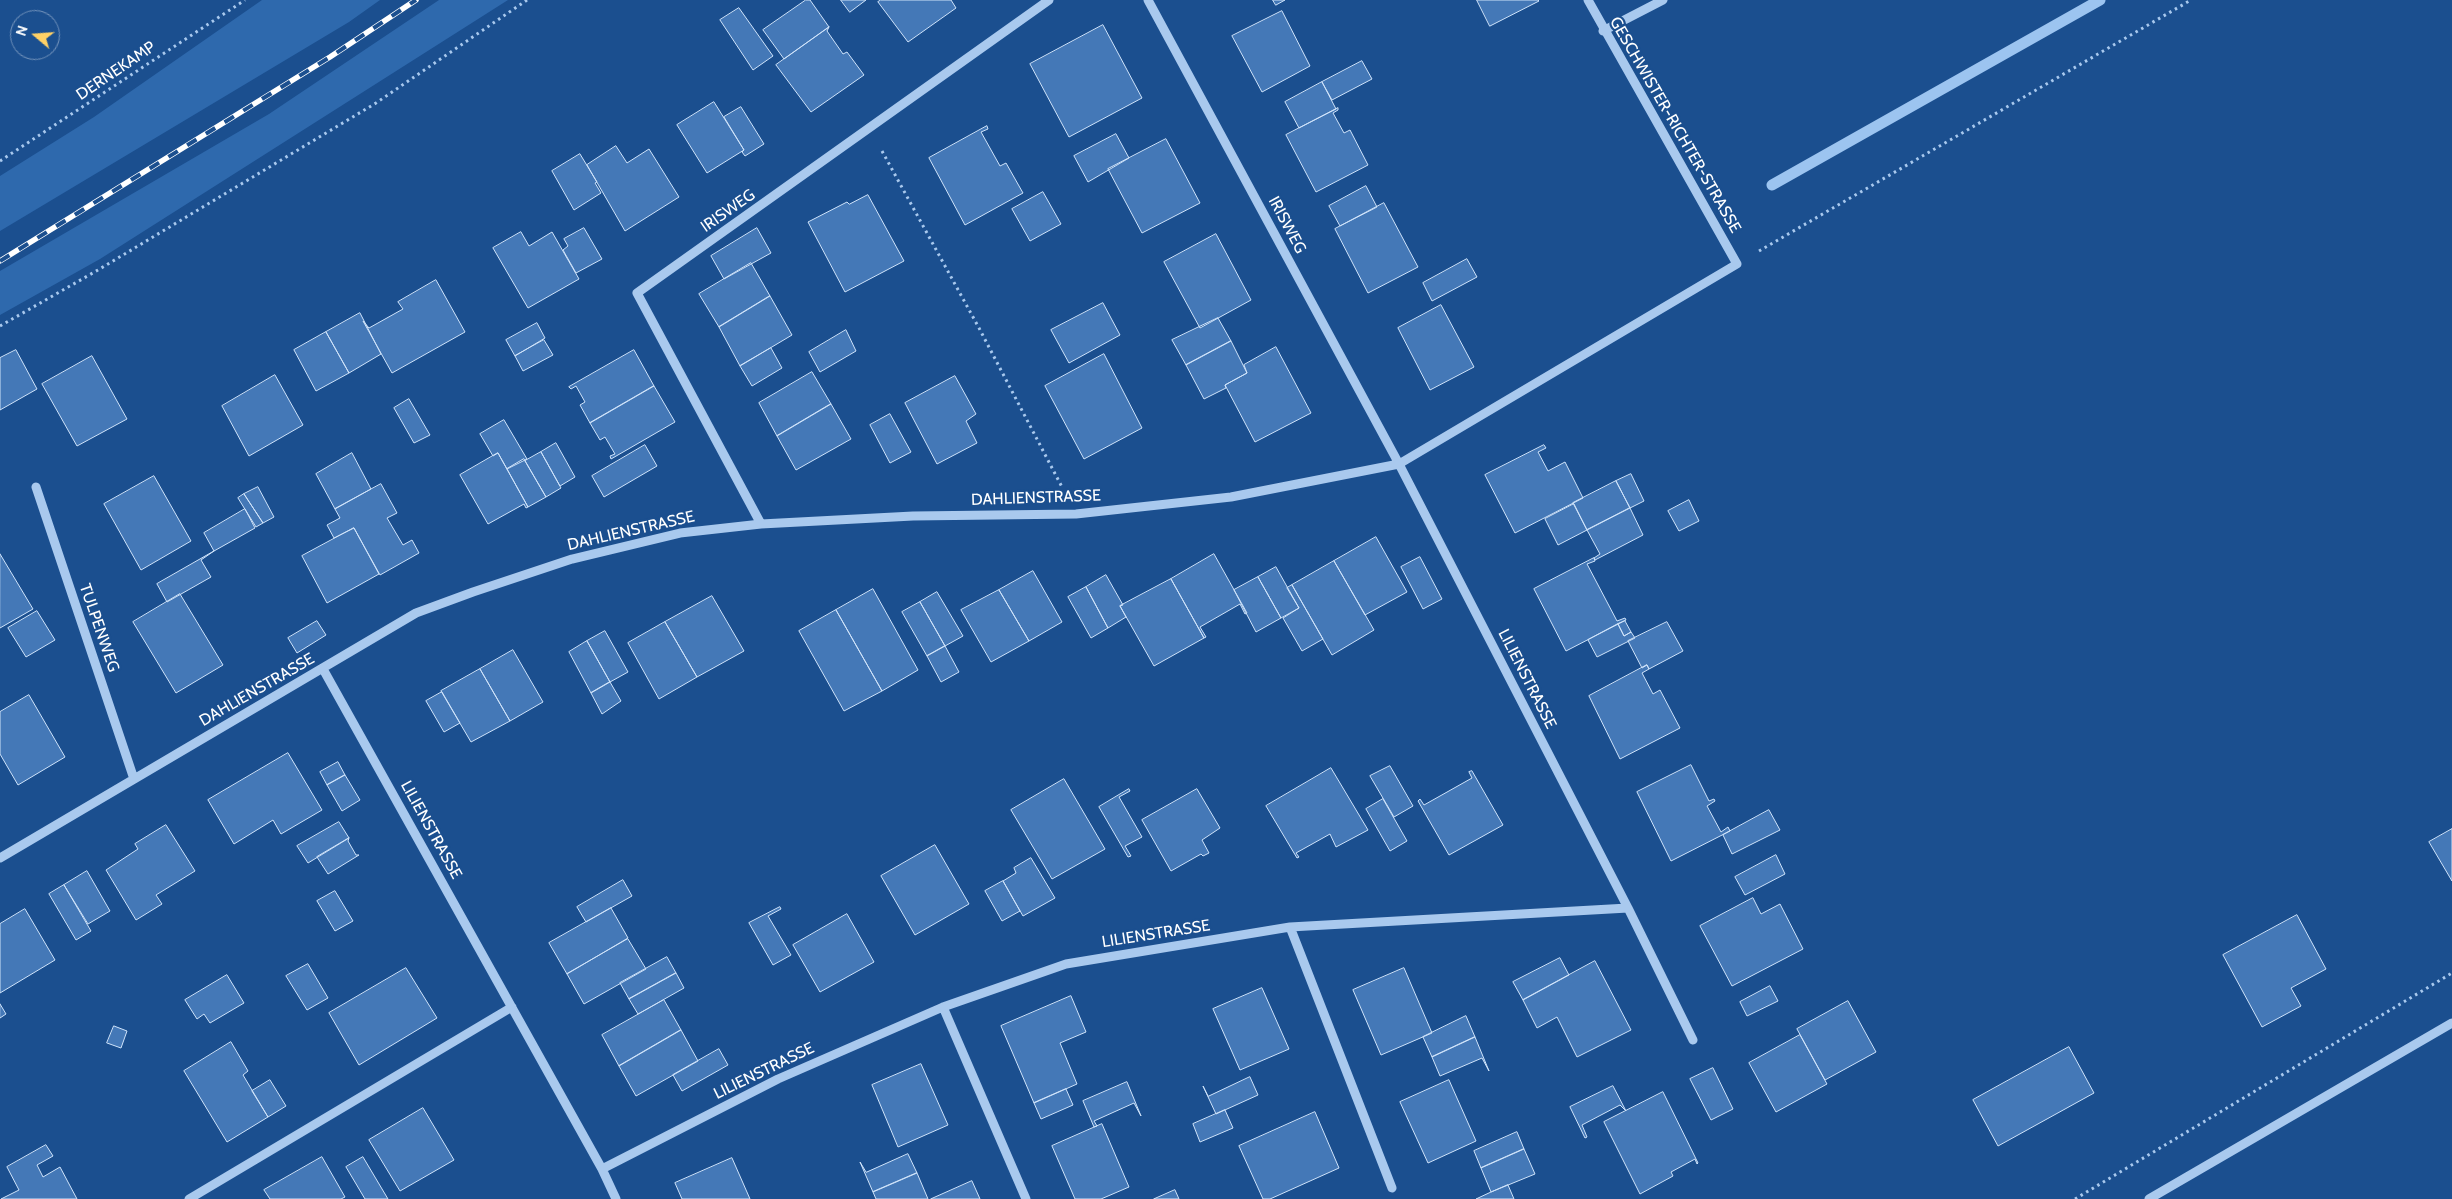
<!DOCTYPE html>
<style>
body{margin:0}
#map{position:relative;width:2452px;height:1199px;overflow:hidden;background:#1b4f8f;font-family:Cabin,sans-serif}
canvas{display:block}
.north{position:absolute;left:10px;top:10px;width:50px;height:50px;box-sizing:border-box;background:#1b4f8f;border:1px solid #7695bc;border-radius:50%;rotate:288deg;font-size:14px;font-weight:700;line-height:20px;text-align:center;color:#fff}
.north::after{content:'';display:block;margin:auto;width:18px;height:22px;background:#ffd166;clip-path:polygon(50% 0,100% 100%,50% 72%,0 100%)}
</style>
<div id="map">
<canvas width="2452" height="1199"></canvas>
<div class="north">N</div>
</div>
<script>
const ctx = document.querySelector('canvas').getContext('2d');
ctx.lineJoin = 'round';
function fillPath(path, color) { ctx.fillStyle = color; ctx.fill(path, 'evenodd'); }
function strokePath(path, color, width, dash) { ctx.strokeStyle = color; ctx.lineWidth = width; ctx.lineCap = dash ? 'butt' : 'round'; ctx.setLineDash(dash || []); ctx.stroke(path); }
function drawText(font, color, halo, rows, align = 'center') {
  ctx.font = font + ' Cabin,sans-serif'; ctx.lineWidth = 4.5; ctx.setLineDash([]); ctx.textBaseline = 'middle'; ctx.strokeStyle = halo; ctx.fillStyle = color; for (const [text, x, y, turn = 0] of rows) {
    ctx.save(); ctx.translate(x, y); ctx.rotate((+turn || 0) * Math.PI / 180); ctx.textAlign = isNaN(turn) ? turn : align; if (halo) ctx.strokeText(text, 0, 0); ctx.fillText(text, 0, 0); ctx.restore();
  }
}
fillPath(new Path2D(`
 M262,0H380L349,22L0,231V176L94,117Z
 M439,0H508L100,259L0,315V271L269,114Z`), '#2e69ad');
strokePath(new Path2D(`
 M1772,185L2100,0`), '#9cc4f0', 11);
const building = new Path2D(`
 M806,0H810L829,27L784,59L763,30Z
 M841,0H866L850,12Z
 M881,0H951L956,8L908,42L878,2Z
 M1273,0H1285L1276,5Z
 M1477,0H1538L1539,1L1490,26Z
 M739,8L773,56L753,70L720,20Z
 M1282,11L1310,66L1262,92L1232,36Z
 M1103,25L1142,98L1069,137L1030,64Z
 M829,27L827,31L843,54L847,52L864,75L811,112L776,65Z
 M1362,61L1372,79L1332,100L1322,82Z
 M1322,82L1336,109L1299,128L1285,102Z
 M714,102L744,150L707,173L677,125Z
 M741,107L764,144L745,156L742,152L744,150L724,117Z
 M1338,108V110L1333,113L1344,133L1350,130L1368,165L1316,192L1286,135Z
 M987,126L988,129L981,132L1000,166L1006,163L1023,193L965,225L929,158Z
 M1116,134L1129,158L1088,182L1074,156Z
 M1166,139L1200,203L1142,233L1108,169Z
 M616,146L627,163L649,149L679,197L625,231L587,165Z
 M580,154L597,182L595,183L601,193L574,210L552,171Z
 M1366,186L1377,207L1340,226L1329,206Z
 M1043,192L1061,224L1030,241L1012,209Z
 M868,195L904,261L845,292L808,222L847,202L849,204Z
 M1384,203L1418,267L1368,293L1335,229Z
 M584,228L602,259L576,273L563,250L568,246L564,239Z
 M757,228L771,253L724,279L711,256Z
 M521,232L529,246L552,232L579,279L528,308L493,248Z
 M1216,234L1251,300L1200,328L1164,262Z
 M1467,259L1477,277L1432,301L1423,283Z
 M751,263L770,296L719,327L699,294Z
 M436,280L465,332L392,373L363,321L369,328L403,309L398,302Z
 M770,296L792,335L740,366L719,327Z
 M1103,303L1120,335L1069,363L1051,330Z
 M1441,305L1474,367L1430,390L1398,328Z
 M360,313L381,354L349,373L326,332Z
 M1218,318L1231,341L1186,365L1172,340Z
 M537,323L545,338L515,356L506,340Z
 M846,330L856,351L820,372L809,352Z
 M326,332L349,373L316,391L294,350Z
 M544,340L553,355L523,371L515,356Z
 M1231,341L1247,373L1225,385L1226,388L1204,399L1186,365Z
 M1276,347L1311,413L1255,442L1225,385L1247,373L1244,365Z
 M771,348L782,368L752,386L740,366Z
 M16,350L37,389L0,410V358Z
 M634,350L654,386L590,423L580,405L585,402L576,386L571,389L569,387Z
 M1104,354L1142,428L1084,459L1045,386Z
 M92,356L127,419L77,446L42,384Z
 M812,372L831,404L777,436L759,403Z
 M275,375L303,425L249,456L222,406Z
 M955,376L976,414L966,421L977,443L937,464L905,403Z
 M654,386L675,422L611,459L610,456L615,454L605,437L600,440L590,423Z
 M409,399L430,435L414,443L394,408Z
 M831,404L851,439L796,470L777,436Z
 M890,414L911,452L890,463L870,425Z
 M504,420L527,459L507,469L498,453L493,456L480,434Z
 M556,443L575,477L560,486L541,452Z
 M645,445L657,466L604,497L592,476Z
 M1544,445L1546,448L1538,452L1548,471L1565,462L1583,498L1515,533L1485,475Z
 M541,452L561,488L546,497L525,461Z
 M352,453L371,489L335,509L316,474Z
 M498,453L528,507L526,508L524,504L488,524L460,475Z
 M524,459L546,497L528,507L507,469Z
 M1631,474L1644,501L1630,508L1616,481Z
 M154,476L191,541L141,570L104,504Z
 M1616,481L1630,508L1587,530L1573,503Z
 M381,484L397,513L387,518L403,545L412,540L419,553L380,575L354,528L334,538L327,525L340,518L335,509Z
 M258,487L274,517L263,523L244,494Z
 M244,494L263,523L256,527L238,498Z
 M1689,500L1699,521L1679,531L1668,511Z
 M1574,504L1587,530L1558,545L1545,519Z
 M1630,508L1643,535L1595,560L1594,558L1600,554L1587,530Z
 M245,509L255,528L214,551L204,533Z
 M354,528L379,574L327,603L302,556Z
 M1376,537L1407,592L1365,615L1334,561Z
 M214,551L201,560L211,577L167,602L157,584Z
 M0,554L33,609L0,628Z
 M1214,554L1247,613L1245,614L1240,604L1200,627L1206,637L1204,638L1171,579Z
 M1420,557L1442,599L1423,609L1401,567Z
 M1594,558L1595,561L1587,564L1617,621L1625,618L1626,620L1566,651L1534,589Z
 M1334,561L1374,630L1332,655L1292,585Z
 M1276,567L1299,608L1281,618L1258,577Z
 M1033,571L1062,622L1029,641L999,590Z
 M1106,575L1123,605L1120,606L1126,617L1108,628L1086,587Z
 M1258,577L1281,618L1256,632L1234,590Z
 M1171,579L1204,638L1154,666L1120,606Z
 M1292,585L1323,639L1302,651L1283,618L1299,608L1287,588Z
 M1086,587L1108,628L1091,638L1068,597Z
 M873,589L918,670L882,691L836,610Z
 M999,590L1029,641L991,662L961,610Z
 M937,592L963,636L945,646L920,602Z
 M180,594L223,665L176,693L133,622Z
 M712,596L744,651L697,677L665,622Z
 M920,602L945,646L927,656L902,612Z
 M836,610L882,691L844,711L799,631Z
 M37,611L55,640L26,657L8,628Z
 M317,621L326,635L297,653L288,638Z
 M1625,621L1631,632L1624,636L1618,624Z
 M665,622L697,677L659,699L628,643Z
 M1667,622L1683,651L1649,669L1647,665L1642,668L1628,641Z
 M1618,624L1624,636L1631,632L1635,638L1597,657L1588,640Z
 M605,631L628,672L610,682L587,641Z
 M587,641L610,682L591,693L569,652Z
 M945,646L959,672L941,682L927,656Z
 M513,650L543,702L510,721L480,669Z
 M1647,665L1649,669L1642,673L1653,694L1660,690L1680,728L1620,759L1589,696Z
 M480,669L510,721L471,742L441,691Z
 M610,682L621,701L602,714L591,693Z
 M442,692L460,723L444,732L426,701Z
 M29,695L65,757L18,785L0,754V712Z
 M288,753L322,810L281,834L273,820L234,844L208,800Z
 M338,762L345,775L327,785L320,772Z
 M1691,765L1709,801L1714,799L1715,801L1707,806L1721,832L1728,827L1730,831L1671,861L1637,792Z
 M1390,766L1413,806L1394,817L1370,776Z
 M1331,768L1368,830L1336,847L1330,834L1296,853L1299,857L1297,858L1266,806Z
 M1472,771L1503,825L1449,855L1418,801L1420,799L1424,805L1472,778L1469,772Z
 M345,775L360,800L342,811L327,785Z
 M1064,779L1105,849L1052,879L1011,810Z
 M1129,789L1130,791L1119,797L1142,837L1125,846L1131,856L1128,857L1099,807Z
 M1197,789L1220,828L1202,840L1209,853L1203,856L1201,854L1171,871L1142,820Z
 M1383,799L1407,841L1390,851L1366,809Z
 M1769,810L1780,830L1732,854L1723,835Z
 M339,822L349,838L308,863L297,846Z
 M166,825L195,871L156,895L162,904L136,920L106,870L138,849L135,844Z
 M2452,829V881L2429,842Z
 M349,838L348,841L356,855H359L328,874L317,857Z
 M935,845L969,904L915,935L881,876Z
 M1776,855L1785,874L1745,895L1735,877Z
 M1031,858L1055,898L1023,916L1003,881L1016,873L1014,868Z
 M87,871L110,911L88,924L64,885Z
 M623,880L632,896L586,922L577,907Z
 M1003,881L1020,911L1002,921L985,891Z
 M64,885L91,931L76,940L49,894Z
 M335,891L353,921L335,931L317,901Z
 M1753,898L1761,914L1780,904L1803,949L1732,986L1700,926Z
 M780,907L781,909L768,916L791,955L773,965L749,923Z
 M611,908L628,938L567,974L549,943Z
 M25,909L55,960L0,993V924Z
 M847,914L874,962L820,992L793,945Z
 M2297,915L2326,969L2291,988L2301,1006L2262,1027L2223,955Z
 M628,939L646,969L584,1004L567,974Z
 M667,957L676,973L629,999L620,983Z
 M1560,958L1569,975L1523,1000L1513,982Z
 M1595,961L1631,1030L1577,1057L1557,1017L1537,1028L1523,1000Z
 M308,964L328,998L307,1010L286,976Z
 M406,968L437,1018L359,1065L329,1013Z
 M1404,968L1432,1033L1381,1055L1353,990Z
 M676,973L684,988L638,1014L629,999Z
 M227,975L244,1003L210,1023L204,1014L197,1019L185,1000Z
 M1770,986L1778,1001L1747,1016L1740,1002Z
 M1262,988L1289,1049L1240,1070L1213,1009Z
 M1071,996L1086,1032L1060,1043L1077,1084L1034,1103L1001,1026Z
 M664,1000L681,1030L619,1066L602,1035Z
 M1848,1001L1876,1052L1825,1080L1797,1029Z
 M0,1004L6,1014L0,1018Z
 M1466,1016L1475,1037L1432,1057L1423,1037Z
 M114,1026L127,1031L121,1048L107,1043Z
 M681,1030L698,1061L636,1096L619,1066Z
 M1800,1035L1827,1084L1776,1112L1749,1063Z
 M1475,1037L1489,1071L1482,1058L1440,1076L1432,1057Z
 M231,1042L248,1071L243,1075L268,1117L227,1142L184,1071Z
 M2069,1047L2094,1093L1998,1146L1973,1100Z
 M719,1049L728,1065L682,1091L673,1075Z
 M921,1064L948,1125L898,1147L872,1085Z
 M1713,1068L1733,1109L1711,1120L1690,1079Z
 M1250,1077L1258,1095L1216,1114L1203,1086L1208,1096Z
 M270,1080L286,1106L268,1117L252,1091Z
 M1449,1080L1476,1141L1428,1163L1400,1102Z
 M1127,1082L1141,1116L1134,1103L1094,1121L1097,1126L1094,1127L1083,1101Z
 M1613,1086L1626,1111L1620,1105L1582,1125L1587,1137L1585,1138L1570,1107Z
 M1066,1089L1073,1105L1041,1119L1034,1103Z
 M1663,1092L1698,1163L1697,1164L1695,1159L1671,1172L1673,1176L1640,1194L1604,1122Z
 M423,1108L454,1160L400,1191L369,1140Z
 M1225,1110L1233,1128L1200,1142L1193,1124Z
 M1315,1112L1339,1168L1270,1199H1263L1239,1146Z
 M1102,1124L1129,1187L1101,1199H1075L1052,1146Z
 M1517,1132L1524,1149L1481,1168L1474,1151Z
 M46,1145L53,1156L37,1165L43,1177L60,1167L77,1199H1L19,1190L7,1167Z
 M1524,1149L1535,1174L1491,1192L1481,1168Z
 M908,1154L917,1173L873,1192L860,1162L866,1172Z
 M322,1157L345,1197L341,1199H270L264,1190Z
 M363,1157L388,1199H365L346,1167Z
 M732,1158L750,1199H682L675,1183Z
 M917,1173L928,1199H876L873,1192Z
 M972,1181L980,1199H931Z
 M1508,1185L1514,1199H1476L1491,1192Z
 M1175,1190L1179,1199H1154Z`);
fillPath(building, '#4478b7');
strokePath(building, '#cfe3fa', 1);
strokePath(new Path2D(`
 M882,151L979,328L1063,489
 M0,161L245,0
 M1759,251L2191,0
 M0,326L98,270L376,103L527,0
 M2075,1199L2452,973`), '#a9c9ee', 3, [2.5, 4]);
strokePath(new Path2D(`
 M1603,31L1663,0
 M36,487L134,779
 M761,524L637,293L1049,0
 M323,669L602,1169L616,1199
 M0,858L416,613L473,592L572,559L680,533L761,524L913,516L1076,514L1231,497L1399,464L1737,264L1588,0
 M1628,908L1693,1040
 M1290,927L1392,1188
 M943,1007L1026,1199
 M602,1169L778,1079L943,1007L1066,964L1290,927L1628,908L1399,464L1148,0
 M189,1199L512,1007
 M2149,1199L2452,1023`), '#a9c9ee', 9);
const rail = new Path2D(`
 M0,261L330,57L416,0`);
strokePath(rail, '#fff', 5.5);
strokePath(rail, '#1b4f8f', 4, [11]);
drawText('16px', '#fff', '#1b4f8f', [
 ["DERNEKAMP",116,71,-34],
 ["GESCHWISTER-RICHTER-STRASSE",1675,125,60],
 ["IRISWEG",728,211,-35],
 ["IRISWEG",1287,225,62],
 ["DAHLIENSTRASSE",1036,498,-2],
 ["DAHLIENSTRASSE",631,531,-13],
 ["TULPENWEG",99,628,71],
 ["LILIENSTRASSE",1527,679,63],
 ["DAHLIENSTRASSE",257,690,-30],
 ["LILIENSTRASSE",431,830,61],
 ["LILIENSTRASSE",1156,934,-9],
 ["LILIENSTRASSE",764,1071,-26]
]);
</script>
